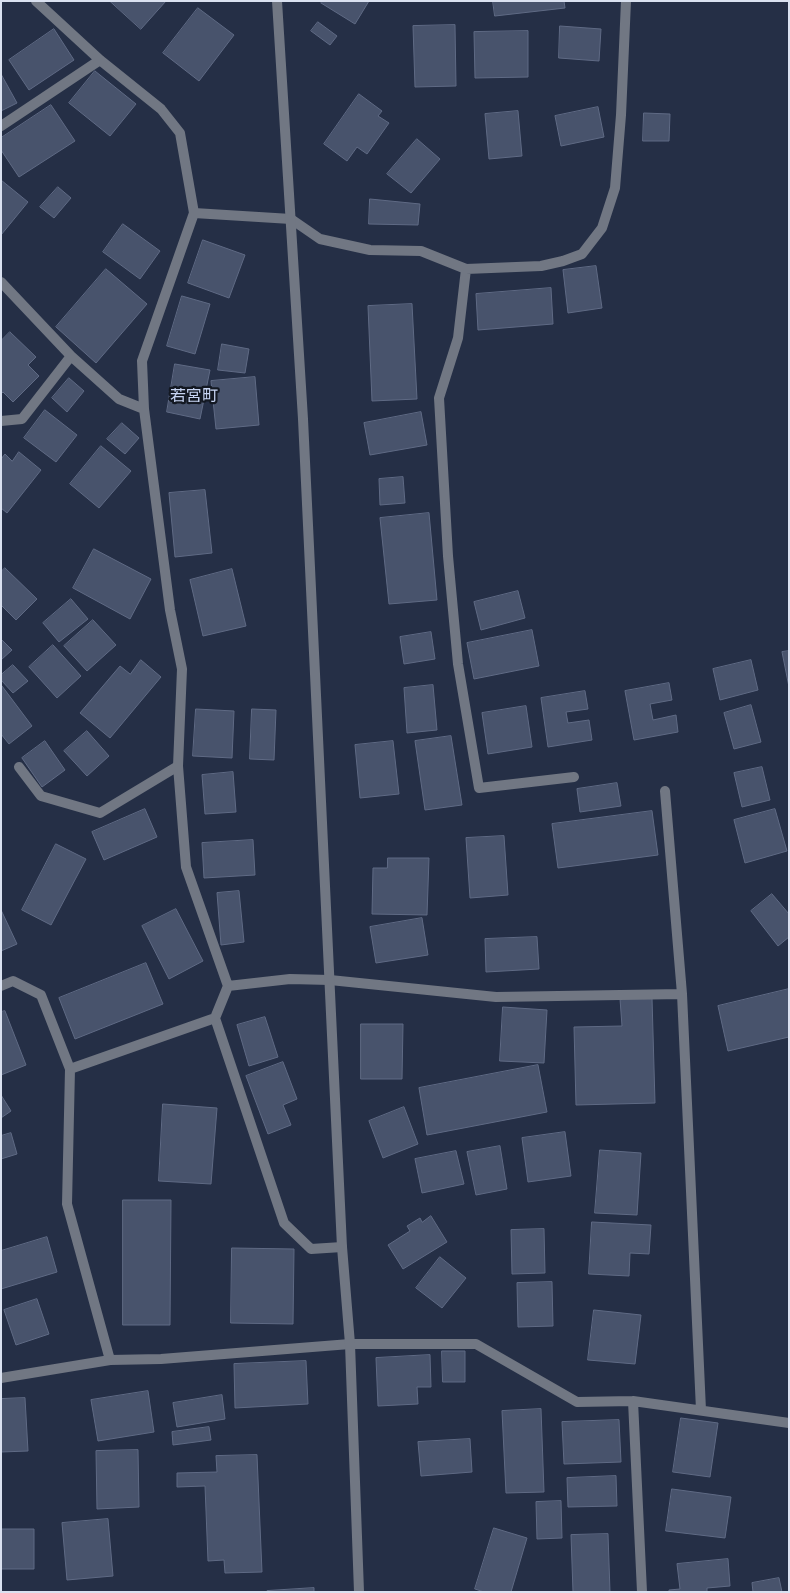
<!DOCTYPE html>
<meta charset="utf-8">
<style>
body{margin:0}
#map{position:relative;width:790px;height:1593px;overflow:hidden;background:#252f46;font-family:"Asap Condensed",sans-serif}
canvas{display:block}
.frame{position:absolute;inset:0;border:2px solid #dae1f0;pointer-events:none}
</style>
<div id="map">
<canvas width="790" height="1593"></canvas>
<div class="frame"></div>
</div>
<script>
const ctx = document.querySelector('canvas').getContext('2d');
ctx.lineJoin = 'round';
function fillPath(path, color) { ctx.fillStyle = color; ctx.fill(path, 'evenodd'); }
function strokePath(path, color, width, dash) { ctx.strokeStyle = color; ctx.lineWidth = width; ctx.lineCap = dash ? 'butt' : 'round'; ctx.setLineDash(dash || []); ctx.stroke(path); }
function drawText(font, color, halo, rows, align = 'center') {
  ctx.font = font + ' "Asap Condensed","Noto Sans JP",sans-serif'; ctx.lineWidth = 4.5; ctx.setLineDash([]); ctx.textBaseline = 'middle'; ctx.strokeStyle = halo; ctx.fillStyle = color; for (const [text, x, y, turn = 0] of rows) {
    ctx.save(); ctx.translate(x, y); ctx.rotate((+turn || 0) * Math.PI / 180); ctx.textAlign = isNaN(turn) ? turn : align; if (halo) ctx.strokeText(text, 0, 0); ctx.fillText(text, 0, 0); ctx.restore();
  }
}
const building = new Path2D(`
 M110,1H166L141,29Z
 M323,1H369L355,24L321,3Z
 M493,1H564L565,8L495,16Z
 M198,8L234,35L199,81L163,53Z
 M318,22L337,36L330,45L311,31Z
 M455,25L456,86L415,87L413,26Z
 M560,26L601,29L599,61L559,58Z
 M54,29L74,60L29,90L9,60Z
 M528,31V77L475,78L474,32Z
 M95,71L136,104L110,136L69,103Z
 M1,74L17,103L1,111Z
 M359,94L382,111L378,116L389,123L367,154L357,147L347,161L324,144Z
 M51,105L75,141L19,177L1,150V138Z
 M598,107L604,137L561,146L555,116Z
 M518,111L522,156L489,159L485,114Z
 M644,113L670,114L669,141H643Z
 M417,139L440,159L411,193L387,174Z
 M1,180L28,202L1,235Z
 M58,187L71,198L54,218L40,207Z
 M370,199L420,204L418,225L369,224Z
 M123,224L160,251L140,279L103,252Z
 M203,240L245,255L229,298L188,283Z
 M596,266L602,308L568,313L563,270Z
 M106,269L147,304L96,363L56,327Z
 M551,288L553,324L478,330L476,294Z
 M182,296L210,304L195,354L167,346Z
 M412,304L417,399L372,401L368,306Z
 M10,332L36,357L28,365L39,376L13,402L3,392L1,394V341Z
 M222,344L249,349L245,373L218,370Z
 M175,364L210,370L200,419L167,412Z
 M255,377L259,425L216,429L211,381Z
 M69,378L84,391L67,412L52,398Z
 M45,410L77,435L56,462L24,438Z
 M421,412L427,445L370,455L364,423Z
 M122,423L139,438L125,454L107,439Z
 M101,446L131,471L99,508L70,484Z
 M19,452L41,470L7,513L1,508V459L5,454L12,461Z
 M403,477L405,503L380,505L379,479Z
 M205,490L212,553L175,557L169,493Z
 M429,513L437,600L389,604L380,518Z
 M94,549L151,579L130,619L73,588Z
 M5,568L37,599L16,620L1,605V572Z
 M232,569L246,626L203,636L190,580Z
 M518,591L525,618L481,630L474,602Z
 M71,599L88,619L59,642L43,623Z
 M93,620L116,645L87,671L64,646Z
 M532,630L539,666L474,679L467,643Z
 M431,632L435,659L404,664L400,637Z
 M1,639L12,650L1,660Z
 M53,645L81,676L57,698L29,667Z
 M789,651V687L782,652Z
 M141,660L161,677L110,738L80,713L120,666L130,674Z
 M751,660L758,690L720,700L713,669Z
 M13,665L28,681L13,693L1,680V675Z
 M669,683L672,700L650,704L653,720L676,715L678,732L634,740L625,691Z
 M433,685L437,730L407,733L404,688Z
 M2,686L32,726L9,744L1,734Z
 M585,691L588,709L566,712L568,723L589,720L592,740L548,747L541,698Z
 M751,705L761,742L734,749L724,713Z
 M526,706L532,747L488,754L482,713Z
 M196,709L234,711L232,758L193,756Z
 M252,709L276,710L274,760L250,759Z
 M87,731L109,756L87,776L64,751Z
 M451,736L462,805L425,810L415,741Z
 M45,741L65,770L42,787L22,758Z
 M393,741L399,794L360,798L355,745Z
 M762,767L770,800L742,807L734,773Z
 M233,772L236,812L205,814L202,775Z
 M617,783L621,806L580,812L577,789Z
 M145,809L157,837L104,860L92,832Z
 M775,809L787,851L745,863L734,820Z
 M652,811L658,855L558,868L552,824Z
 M504,836L508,895L470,898L466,838Z
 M253,840L255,875L204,878L202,843Z
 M56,844L86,859L51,925L22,910Z
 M388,858H429L427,915L372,914L373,868H387Z
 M239,891L244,942L221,945L217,893Z
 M772,894L789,914V937L778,946L751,911Z
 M176,909L203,961L169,979L142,926Z
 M2,912L17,944L1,951V913Z
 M422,918L428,955L376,963L370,927Z
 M537,937L539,969L486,972L485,939Z
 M146,963L163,1004L75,1039L59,998Z
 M789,989V1037L728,1051L718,1006Z
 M652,998L655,1103L576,1105L574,1027L622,1026L620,999Z
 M503,1007L547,1010L544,1063L500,1061Z
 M5,1011L26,1065L1,1075V1012Z
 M265,1017L278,1057L249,1066L237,1025Z
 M361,1024H403L402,1079H361Z
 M283,1062L297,1099L283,1105L291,1125L268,1134L246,1076Z
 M538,1065L547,1112L427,1135L419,1088Z
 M1,1095L11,1111L1,1118Z
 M163,1104L217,1108L211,1184L159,1181Z
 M404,1107L418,1144L383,1158L369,1121Z
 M565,1132L571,1176L528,1182L522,1138Z
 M11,1133L17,1154L1,1159V1136Z
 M500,1146L507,1189L476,1195L467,1152Z
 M600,1150L641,1153L637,1215L595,1213Z
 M456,1151L464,1184L422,1193L415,1159Z
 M123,1200H171L170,1325H123Z
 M431,1216L447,1242L403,1269L388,1245L410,1231L407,1226L420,1218L422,1222Z
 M592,1222L651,1225L649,1254L630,1253L629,1276L589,1274Z
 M544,1229L545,1273L512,1274L511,1230Z
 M47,1237L57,1272L1,1289V1251Z
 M232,1248L294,1249L293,1324L231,1323Z
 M440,1257L466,1278L442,1308L416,1288Z
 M552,1282L553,1326L518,1327L517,1283Z
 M37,1299L49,1334L16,1345L4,1310Z
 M594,1310L641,1315L635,1364L588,1360Z
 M442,1351H465V1382H443Z
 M430,1355L431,1387H417L418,1404L378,1406L376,1358Z
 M306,1361L308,1404L235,1408L234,1364Z
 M148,1391L154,1432L98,1441L91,1400Z
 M222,1395L225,1419L177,1427L173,1403Z
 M25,1398L28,1451L1,1452V1399Z
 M541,1409L544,1492L506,1493L502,1411Z
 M681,1418L718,1423L710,1477L673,1472Z
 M619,1420L621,1462L564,1464L562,1422Z
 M209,1427L211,1440L173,1445L172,1432Z
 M470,1439L472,1472L421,1476L418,1442Z
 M138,1450L139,1507L97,1509L96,1451Z
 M257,1455L262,1572L225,1573L224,1560L208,1561L205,1486L177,1487V1473L217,1472L216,1456Z
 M616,1476L617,1506L568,1507L567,1478Z
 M672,1489L731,1497L725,1538L666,1531Z
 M561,1501L562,1538L537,1539L536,1502Z
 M108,1519L113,1576L67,1580L62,1523Z
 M494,1528L527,1538L511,1592H484L475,1589Z
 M1,1529H34V1569H1Z
 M608,1534L610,1592H573L571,1535Z
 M728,1559L730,1586L707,1588V1592H669V1590L680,1589L677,1564Z
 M779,1578L782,1592H753L752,1583Z
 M314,1588V1592H267V1591Z`);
fillPath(building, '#48536c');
strokePath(building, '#5f6a84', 1);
strokePath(new Path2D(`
 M36,1L100,60L161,109L180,133L194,213L142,361L144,409L170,610L182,669L178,766L186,867L228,986L215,1018L284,1223L311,1249L342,1247
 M1,126L100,60
 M194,213L291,219L320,239L370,250L421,251L466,269L541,266L563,261L582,254L602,228L615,188L621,115L626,1
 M466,269L458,338L439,398L448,556L458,664L479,788L574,777
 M1,282L71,356
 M1,421L22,419L71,356L119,399L144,409
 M19,767L41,796L100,813L178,766
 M665,791L682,994L701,1410
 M1,986L13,981L41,995L70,1069L67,1204L110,1360
 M228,986L290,979L330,980L496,997L682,994
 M70,1069L215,1018
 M1,1378L110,1360L161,1359L350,1344H476L577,1402L633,1401L789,1423
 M633,1401L642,1592`), '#717783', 10);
strokePath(new Path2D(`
 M277,1L303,419L342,1247L350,1344L359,1592`), '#717783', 10);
drawText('16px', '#c7d4f2', '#131822', [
 ["若宮町",194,396]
]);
</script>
